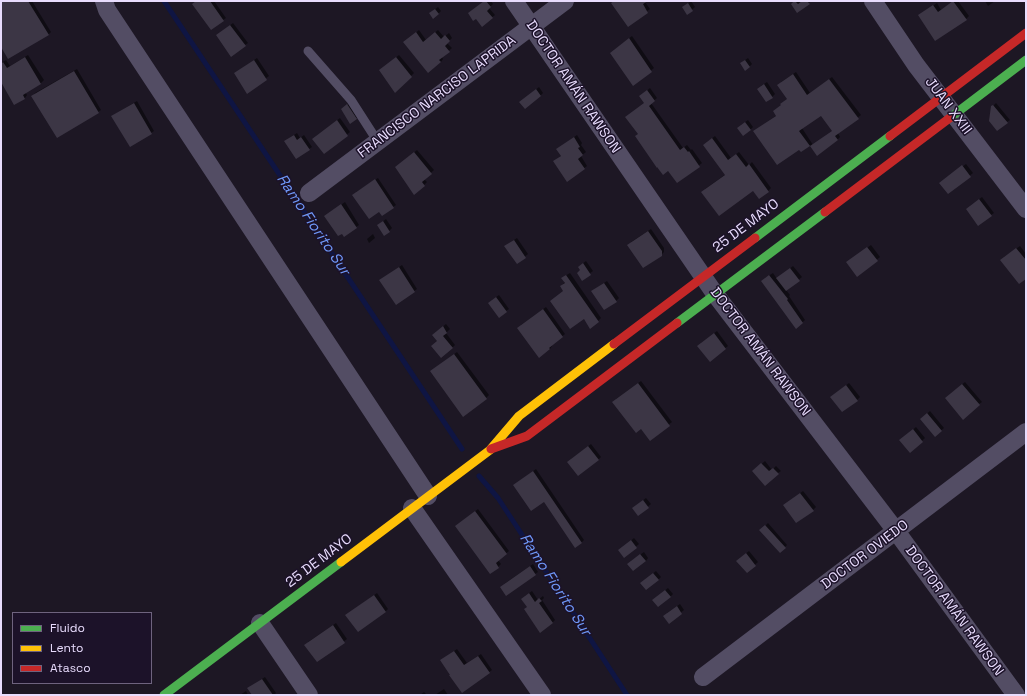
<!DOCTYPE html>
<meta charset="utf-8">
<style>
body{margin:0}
#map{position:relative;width:1027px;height:696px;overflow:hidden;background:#1d1724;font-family:"Space Grotesk",sans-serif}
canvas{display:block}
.frame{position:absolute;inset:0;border:2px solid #e8dcfd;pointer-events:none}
.legend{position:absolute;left:12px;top:612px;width:140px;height:72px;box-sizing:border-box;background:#1c1229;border:1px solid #6e637e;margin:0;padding:5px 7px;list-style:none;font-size:12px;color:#e8dcfd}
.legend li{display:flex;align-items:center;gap:8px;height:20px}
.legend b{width:20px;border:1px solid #6e637e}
</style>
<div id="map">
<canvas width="1027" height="696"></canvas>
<div class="frame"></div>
<ul class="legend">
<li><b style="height:5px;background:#4caf50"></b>Fluido</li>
<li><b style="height:5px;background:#ffc107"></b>Lento</li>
<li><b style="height:5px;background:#c62828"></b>Atasco</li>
</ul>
</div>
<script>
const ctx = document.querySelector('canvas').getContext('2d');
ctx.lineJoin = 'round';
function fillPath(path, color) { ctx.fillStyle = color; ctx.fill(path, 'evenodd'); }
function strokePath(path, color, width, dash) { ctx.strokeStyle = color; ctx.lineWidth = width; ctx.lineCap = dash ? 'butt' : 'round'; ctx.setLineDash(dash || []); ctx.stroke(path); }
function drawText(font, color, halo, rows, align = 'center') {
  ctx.font = font + ' "Space Grotesk",sans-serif'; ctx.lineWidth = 3; ctx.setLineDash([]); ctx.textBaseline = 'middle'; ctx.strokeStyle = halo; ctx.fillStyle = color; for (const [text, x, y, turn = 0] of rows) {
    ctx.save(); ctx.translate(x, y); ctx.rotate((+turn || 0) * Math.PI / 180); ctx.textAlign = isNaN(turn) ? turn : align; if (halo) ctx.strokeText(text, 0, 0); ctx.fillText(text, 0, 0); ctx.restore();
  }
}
fillPath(new Path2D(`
 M1,1H32L51,32L48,35L1,45Z
 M196,1H214L226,18L223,20L193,4Z
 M485,1H491L493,4L489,8L495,15L482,25Z
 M615,1H646L645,2L650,9L628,25Z
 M691,1L695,7L687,14L686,5Z
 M795,1H800L801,2L802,1H811L798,12Z
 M954,1H958L969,16L966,19L922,13L937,3L941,10Z
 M985,1H995L988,6Z
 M438,7L441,11L438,14L433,11Z
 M233,23L248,43L245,45L220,33Z
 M419,30L426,40L438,30L444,37L449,33L452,38L447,43L452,48L442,57L443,59L441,62L407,40Z
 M632,36L654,68L633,85L614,50Z
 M28,55L44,80L41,83L25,92L27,95L25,98L15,104L1,80V63L6,60L10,66Z
 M399,55L414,73L395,92L383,68Z
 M257,58L269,76L247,92L238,71Z
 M748,58L752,64L749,67L741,63Z
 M77,69L101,110L98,112L33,96L35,93Z
 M796,72L810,93L832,77L861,115L838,133L840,137L837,140L817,155L810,145L802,151L757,129L777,115L782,105L781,104L788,99L781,82ZM821,114L833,131L813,145L802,128Z
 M767,82L775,94L772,97L761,86Z
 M539,87L543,93L540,96L523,100Z
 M650,88L657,98L651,103L683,148L687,145L691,150L692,149L702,163L677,182L639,134L645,103L643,94Z
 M137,101L154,131L151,133L112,116L115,114Z
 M350,103L359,116L356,118L345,107Z
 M996,103L1010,120L1007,122L992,107Z
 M340,118L350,132L324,153L316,136Z
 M748,120L753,127L750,130L741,125Z
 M297,133L300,138L304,135L312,147L309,149L288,139Z
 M577,135L582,143L581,145L586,152L581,156L587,166L567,181L557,159L562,155L557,149Z
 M715,136L731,158L739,152L749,165L752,162L771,188L768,191L753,189H705L726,174L707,142Z
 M417,150L434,170L424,179L427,182L424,185L399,165Z
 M966,164L973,173L948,193L943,181Z
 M378,178L396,205L393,207L356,192Z
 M982,197L994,213L991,215L970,206Z
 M345,202L359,225L344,235L325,216Z
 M386,219L392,228L389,231L378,225Z
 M651,229L664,248V252L661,255L631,242Z
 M373,234L375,238L369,243L367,239Z
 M517,238L528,254L517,263L508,244Z
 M871,245L880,257L858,275L850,260Z
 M1020,246L1026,254V278L1004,257Z
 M586,261L593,271L582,279L581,270L582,264Z
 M402,265L417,289L396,304L383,278Z
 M793,266L802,277L786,290L790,295L789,296L805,320L796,328L765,278L773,273L777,279Z
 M570,273L601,318L598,321L584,318L561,286L565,282V276Z
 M607,281L619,298L616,301L595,289Z
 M499,295L509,309L506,311L492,300Z
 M546,307L565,334L551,345L552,346L550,349L521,325Z
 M446,324L450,329L446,333L455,345L452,348L438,341L436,332Z
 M717,331L728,346L710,360L701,343Z
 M457,352L489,395L486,398L434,369Z
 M641,381L672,422L650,439L616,399Z
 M965,382L982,402L979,404L949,395Z
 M849,383L860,397L857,400L831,397Z
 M930,411L944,428L935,436L921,419Z
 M916,427L925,438L910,452L903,438Z
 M591,444L601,457L598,460L571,459Z
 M765,461L772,470L776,466L781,471L778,473L756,469Z
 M536,469L584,540L581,543L545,500L514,485Z
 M803,491L816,507L813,510L787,503Z
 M646,498L651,504L638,515L636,506Z
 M478,509L509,551L498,560L501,564L496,569L459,524Z
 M768,523L787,545L780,552L761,530Z
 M634,538L639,544L624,556L622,548Z
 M749,551L758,562L747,572L740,558Z
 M644,552L648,558L646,561H631Z
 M533,564L538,572L535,574L504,584Z
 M656,571L661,577L658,580L641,583Z
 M668,588L673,594L670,597L653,600Z
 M532,591L538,600L543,596L544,598L542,600L555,620L552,623L528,607L525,596Z
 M377,593L388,609L385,612L347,615Z
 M680,604L684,610L669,622L667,613Z
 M336,623L347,639L317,661L308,642Z
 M457,649L467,663L481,654L492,670L462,692L444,658Z
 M265,677L276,693L274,695H253L251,686Z
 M444,689L448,695H435Z
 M246,691L248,695H240Z
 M424,692L427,695H420Z`), '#0007');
strokePath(new Path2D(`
 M164,1L462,449
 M479,476L498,498L627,695`), '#0f1543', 5);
fillPath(new Path2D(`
 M1,1H28L49,35L8,59L1,47Z
 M196,1H210L224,21L211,30L192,4Z
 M484,1H486L491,7L487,11L493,18L482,27L476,19L473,21L468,13Z
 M614,1H648L643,4L648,13L628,27L611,3Z
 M794,1H795L798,4L802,1H807L810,4L797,13L791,4Z
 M953,1L967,20L935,41L918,15L933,5L938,12Z
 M688,3L693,11L687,15L682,7Z
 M435,9L439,14L433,19L429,13Z
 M230,25L246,46L231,57L216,35Z
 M416,32L423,42L435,32L441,39L445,35L450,41L445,46L450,52L439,60L441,62L428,73L403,42Z
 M629,38L652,72L633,86L610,53Z
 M25,57L41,84L23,95L25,99L14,105L1,82V64L3,62L7,68Z
 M396,57L412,77L395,93L379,70Z
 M254,60L267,80L247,94L234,73Z
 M745,60L750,67L745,71L740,63Z
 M74,71L99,113L57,138L31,96Z
 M793,74L807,95L829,79L859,119L835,136L838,140L817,156L810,146L832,131L821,116L799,131L810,146L801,152L799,150L777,165L753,131L776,116L773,111L781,105L780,104L787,99L777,85Z
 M764,84L773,98L766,102L757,89Z
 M536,89L541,96L525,109L519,102Z
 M647,90L655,101L649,106L680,150L684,147L688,152L689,151L700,167L677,183L668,171L663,175L657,167V168L635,136L638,134L625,117L644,103L639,96Z
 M134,103L152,134L130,147L111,116Z
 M347,104L357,119L350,124L341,109Z
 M993,105L1008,123L997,131L989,121L991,106Z
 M337,120L348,136L324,154L312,139Z
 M745,122L751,130L743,136L737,128Z
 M294,135L297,140L301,137L310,150L296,159L284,141Z
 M574,137L580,147L578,148L583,155L578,159L585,169L567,182L553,161L561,156L556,149Z
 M712,138L728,160L736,154L746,167L749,164L769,192L759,199L753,191L719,216L701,192L725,175L703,145Z
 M414,152L432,174L422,182L425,186L414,195L395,167Z
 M962,165L971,177L948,194L939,183Z
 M375,179L394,208L382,216L379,212L369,219L352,195Z
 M979,199L992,216L978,226L966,209Z
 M341,204L357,228L344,237L342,234L338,236L324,216Z
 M383,221L390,232L384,236L377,225Z
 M648,231L662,251V256L643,268L627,245Z
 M514,240L526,258L517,264L504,246Z
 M867,247L878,261L857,277L846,262Z
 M1016,248L1026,260V279L1019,284L1000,260Z
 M583,263L591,275L582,281L577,273L580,270L578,267Z
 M399,267L415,292L396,305L379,280Z
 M790,268L800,281L786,291L776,278Z
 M566,275L599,322L590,329L584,319L570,329L550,301L563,291L560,286L565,283L561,278Z
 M769,275L788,299L787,300L803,323L796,329L761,281Z
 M604,283L617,302L604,310L591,291Z
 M496,297L507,312L499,318L488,303Z
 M543,309L563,337L549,348L550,349L539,358L517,328Z
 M443,326L447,333L443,336L453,348L441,358L431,346L437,341L432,335Z
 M714,333L726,349L710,362L697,346Z
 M454,354L487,399L463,417L430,371Z
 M638,383L670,426L650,441L641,429L636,433L612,402Z
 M962,384L980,405L963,420L945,398Z
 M846,385L858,401L842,412L830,397Z
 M927,413L942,431L935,437L920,419Z
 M913,429L923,442L910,453L899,440Z
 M588,446L599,460L578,476L567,462Z
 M761,463L769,471L773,468L779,474L765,486L752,471Z
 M533,471L582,543L575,548L544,502L531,511L513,485Z
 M800,493L814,511L796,523L783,505Z
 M643,500L649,508L638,516L632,508Z
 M475,511L507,554L496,563L499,568L490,574L455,526Z
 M765,525L786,548L780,553L759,530Z
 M631,540L637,548L624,558L618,550Z
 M746,553L756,566L747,573L736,561Z
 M640,554L646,561L633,571L627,564Z
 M530,566L536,575L506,596L500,587Z
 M653,573L659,580L646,590L640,583Z
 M665,590L671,597L658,607L652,600Z
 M529,593L535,602L539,598L542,601L539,603L553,623L540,633L524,609L527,607L521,599Z
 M374,595L386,612L358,632L345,615Z
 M677,606L682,614L669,624L663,616Z
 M333,625L345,643L317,662L304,645Z
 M454,651L464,665L478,656L490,673L462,693L449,675H450L440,660Z
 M262,679L273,695H252L247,688Z`), '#3c3645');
strokePath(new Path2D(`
 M308,51L351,100L378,142`), '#534d64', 9);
strokePath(new Path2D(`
 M104,1L107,10L428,496
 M514,1L715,294L896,531L1016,695
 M873,1L916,65L1026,209
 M309,193L565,1
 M412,508L542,695
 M260,623L309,695
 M703,677L1026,432`), '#534d64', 18);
strokePath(new Path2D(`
 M951,117L1026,60
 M755,238L890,136
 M677,323L825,212
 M164,695L341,562`), '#4caf50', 9);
strokePath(new Path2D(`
 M341,562L490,450L519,416L614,344`), '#ffc107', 9);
strokePath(new Path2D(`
 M890,136L1026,33
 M825,212L951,117
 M614,344L755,238
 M491,449L527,436L677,323`), '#c62828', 9);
drawText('14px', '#e8dcfd', '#1c1229', [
 ["DOCTOR AMÁN RAWSON",573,87,56],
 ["FRANCISCO NARCISO LAPRIDA",437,97,-37],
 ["JUAN XXIII",948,106,53],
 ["25 DE MAYO",746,226,-37],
 ["DOCTOR AMÁN RAWSON",760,352,53],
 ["DOCTOR OVIEDO",865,555,-37],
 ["25 DE MAYO",319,561,-37],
 ["DOCTOR AMÁN RAWSON",954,611,54]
]);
drawText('italic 15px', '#6f98f8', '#1c1229', [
 ["Ramo Fiorito Sur",313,225,56],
 ["Ramo Fiorito Sur",555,585,57]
]);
</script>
